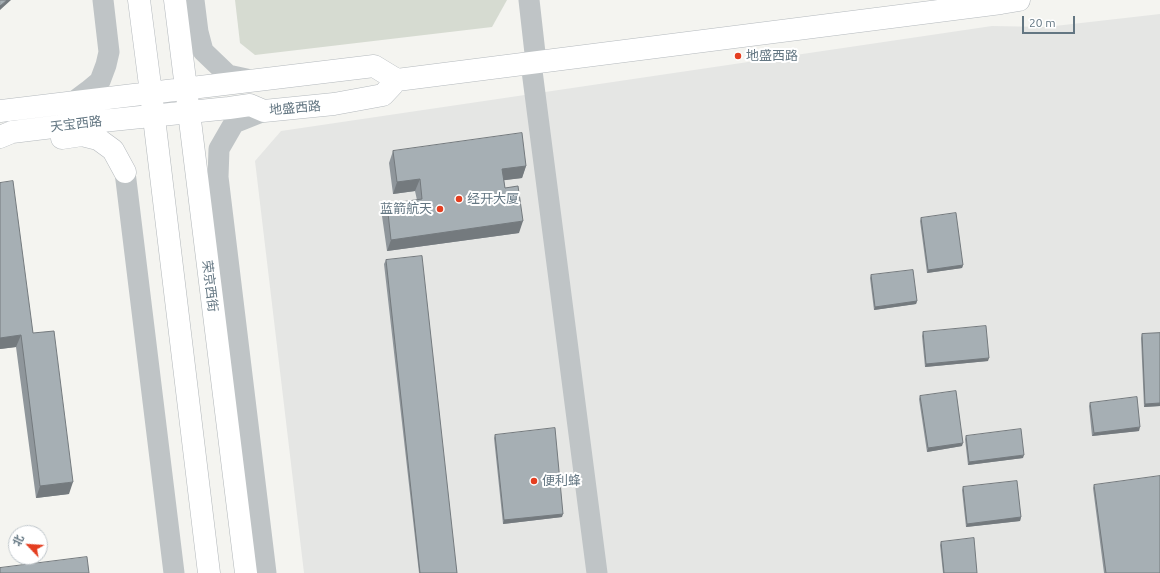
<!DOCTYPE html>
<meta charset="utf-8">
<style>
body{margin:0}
#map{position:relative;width:1160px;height:573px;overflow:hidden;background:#f4f4f0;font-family:Ubuntu,"Noto Sans SC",sans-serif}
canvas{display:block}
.north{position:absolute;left:8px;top:525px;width:40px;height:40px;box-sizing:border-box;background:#fff;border:1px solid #c1c8cd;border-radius:50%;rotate:295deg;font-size:11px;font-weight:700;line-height:16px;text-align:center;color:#637682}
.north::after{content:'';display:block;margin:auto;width:14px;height:18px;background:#e43e20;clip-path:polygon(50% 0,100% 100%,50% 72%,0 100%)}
.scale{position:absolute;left:1022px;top:16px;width:53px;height:18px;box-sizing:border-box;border:2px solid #637682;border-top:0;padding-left:5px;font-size:12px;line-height:14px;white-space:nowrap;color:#637682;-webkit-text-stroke:3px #fff;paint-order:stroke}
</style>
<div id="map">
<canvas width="1160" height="573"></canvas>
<div class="north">北</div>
<div class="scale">20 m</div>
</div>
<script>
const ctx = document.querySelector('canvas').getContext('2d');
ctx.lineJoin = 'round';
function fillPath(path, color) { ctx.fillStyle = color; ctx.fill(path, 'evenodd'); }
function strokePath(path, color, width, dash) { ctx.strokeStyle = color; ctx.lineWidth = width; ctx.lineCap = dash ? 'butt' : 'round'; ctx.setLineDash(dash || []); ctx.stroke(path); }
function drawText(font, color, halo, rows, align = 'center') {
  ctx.font = font + ' Ubuntu,"Noto Sans SC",sans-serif'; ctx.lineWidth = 4; ctx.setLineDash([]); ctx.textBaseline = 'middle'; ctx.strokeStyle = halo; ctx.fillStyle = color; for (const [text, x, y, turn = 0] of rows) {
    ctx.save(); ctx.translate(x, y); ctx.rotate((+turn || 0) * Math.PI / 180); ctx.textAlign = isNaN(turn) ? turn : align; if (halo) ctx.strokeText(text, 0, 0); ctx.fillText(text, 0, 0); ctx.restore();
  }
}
fillPath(new Path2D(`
 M1160,14V573H304L255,161L281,131L992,26L1046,27Z`), '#e5e6e4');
fillPath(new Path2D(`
 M235,0H507L492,27L255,55L240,43Z`), '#d6dbd1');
const secondary = new Path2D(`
 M139,0L151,93
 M175,0L186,88
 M0,111L374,66L397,80
 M0,137L12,132L102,121L229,108L250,105L264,111L334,104L383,95L397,80L1001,3L1019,0
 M62,138L82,135L98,139L113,150L125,172`);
const primary = new Path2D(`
 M186,88L246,573
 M151,93L209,573`);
strokePath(secondary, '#b4b9bd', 23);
strokePath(primary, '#b2b7ba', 23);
strokePath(new Path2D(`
 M194,0L198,32L203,51L228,75L251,80
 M529,0L536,62
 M531,63L597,573
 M72,103L88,91L100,81L106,65L109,52L103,0
 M264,111L234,123L219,149L218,177L266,573
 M125,172L174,573`), '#bfc4c6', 21);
strokePath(secondary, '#fff', 22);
strokePath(primary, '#fff', 22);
fillPath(new Path2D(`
 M393,151L526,166L522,178L504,180L505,188L519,233L387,251L382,216L387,204L417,200L415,191L393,194L389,163Z
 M0,183L33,333L69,494L36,498L16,347L0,349Z
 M921,218L963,265L962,268L927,273L920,221Z
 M386,260L457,573H419L384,264Z
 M871,275L917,301L916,304L874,310L870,278Z
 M923,332L988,361L925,367L922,336Z
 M1160,333V406L1144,407L1141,338L1142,334Z
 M920,396L962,446L927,452L919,399Z
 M1090,403L1139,431L1092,436L1089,406Z
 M495,435L562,517L503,524L494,438Z
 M966,436L1023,458L968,465L965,439Z
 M1094,485L1160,573H1104L1093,488Z
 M963,487L1021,517L1020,521L966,527L962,490Z
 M941,542L977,573H943L940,545Z`), '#8f969b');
fillPath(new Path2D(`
 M7,0H11L0,10V6Z
 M526,166L522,178L498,181L502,169Z
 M420,179L415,191L393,194L397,182Z
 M523,221L519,233L387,251L391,240Z
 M963,265L962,268L927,273L928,270Z
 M917,301L916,304L874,310L875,307Z
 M21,335L16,347L0,349V338Z
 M989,358L988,361L925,367L926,364Z
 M1160,403V406L1144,407L1145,404Z
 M1140,427L1139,431L1092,436L1094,433Z
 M963,443L962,446L927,452L928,448Z
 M1024,455L1023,458L968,465L969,462Z
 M73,482L69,494L36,498L40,486Z
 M563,514L562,517L503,524L504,520Z
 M1021,517L1020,521L966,527L967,524Z`), '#747a7e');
const building = new Path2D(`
 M0,0H7L0,6Z
 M522,133L526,166L502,169L505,188L518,186L523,221L391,240L387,204L422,199L420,179L397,182L393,151Z
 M13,181L33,333L54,331L73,482L40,486L21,335L0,338V183Z
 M956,213L963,265L928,270L921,218Z
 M422,256L457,573H420L386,260Z
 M913,270L917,301L875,307L871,275Z
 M986,326L989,358L926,364L923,332Z
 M1160,333V403L1145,404L1142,334Z
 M956,391L963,443L928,448L920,396Z
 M1137,397L1140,427L1094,433L1090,403Z
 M555,428L563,514L504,520L495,435Z
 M1021,429L1024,455L969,462L966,436Z
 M1160,476V573H1106L1094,485Z
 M1017,481L1021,517L967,524L963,487Z
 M974,538L977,573H944L941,542Z
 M87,557L89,573H0V568Z`);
fillPath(building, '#a6afb4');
strokePath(building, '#747a7e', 1);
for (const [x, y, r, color] of [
 [738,56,4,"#e43e20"],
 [459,199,4,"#e43e20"],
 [440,209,4,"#e43e20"],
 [534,481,4,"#e43e20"]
]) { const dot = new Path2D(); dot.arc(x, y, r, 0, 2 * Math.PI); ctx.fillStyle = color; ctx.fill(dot); strokePath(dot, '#fff', 1.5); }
drawText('13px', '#637682', '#fff', [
 ["地盛西路",746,56],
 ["经开大厦",467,199],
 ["蓝箭航天",432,209,"right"],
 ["便利蜂",542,481]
], 'left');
drawText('13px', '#637682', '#fff', [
 ["地盛西路",295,108,-5],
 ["天宝西路",76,124,-7],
 ["荣京西街",210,286,83]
]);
</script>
